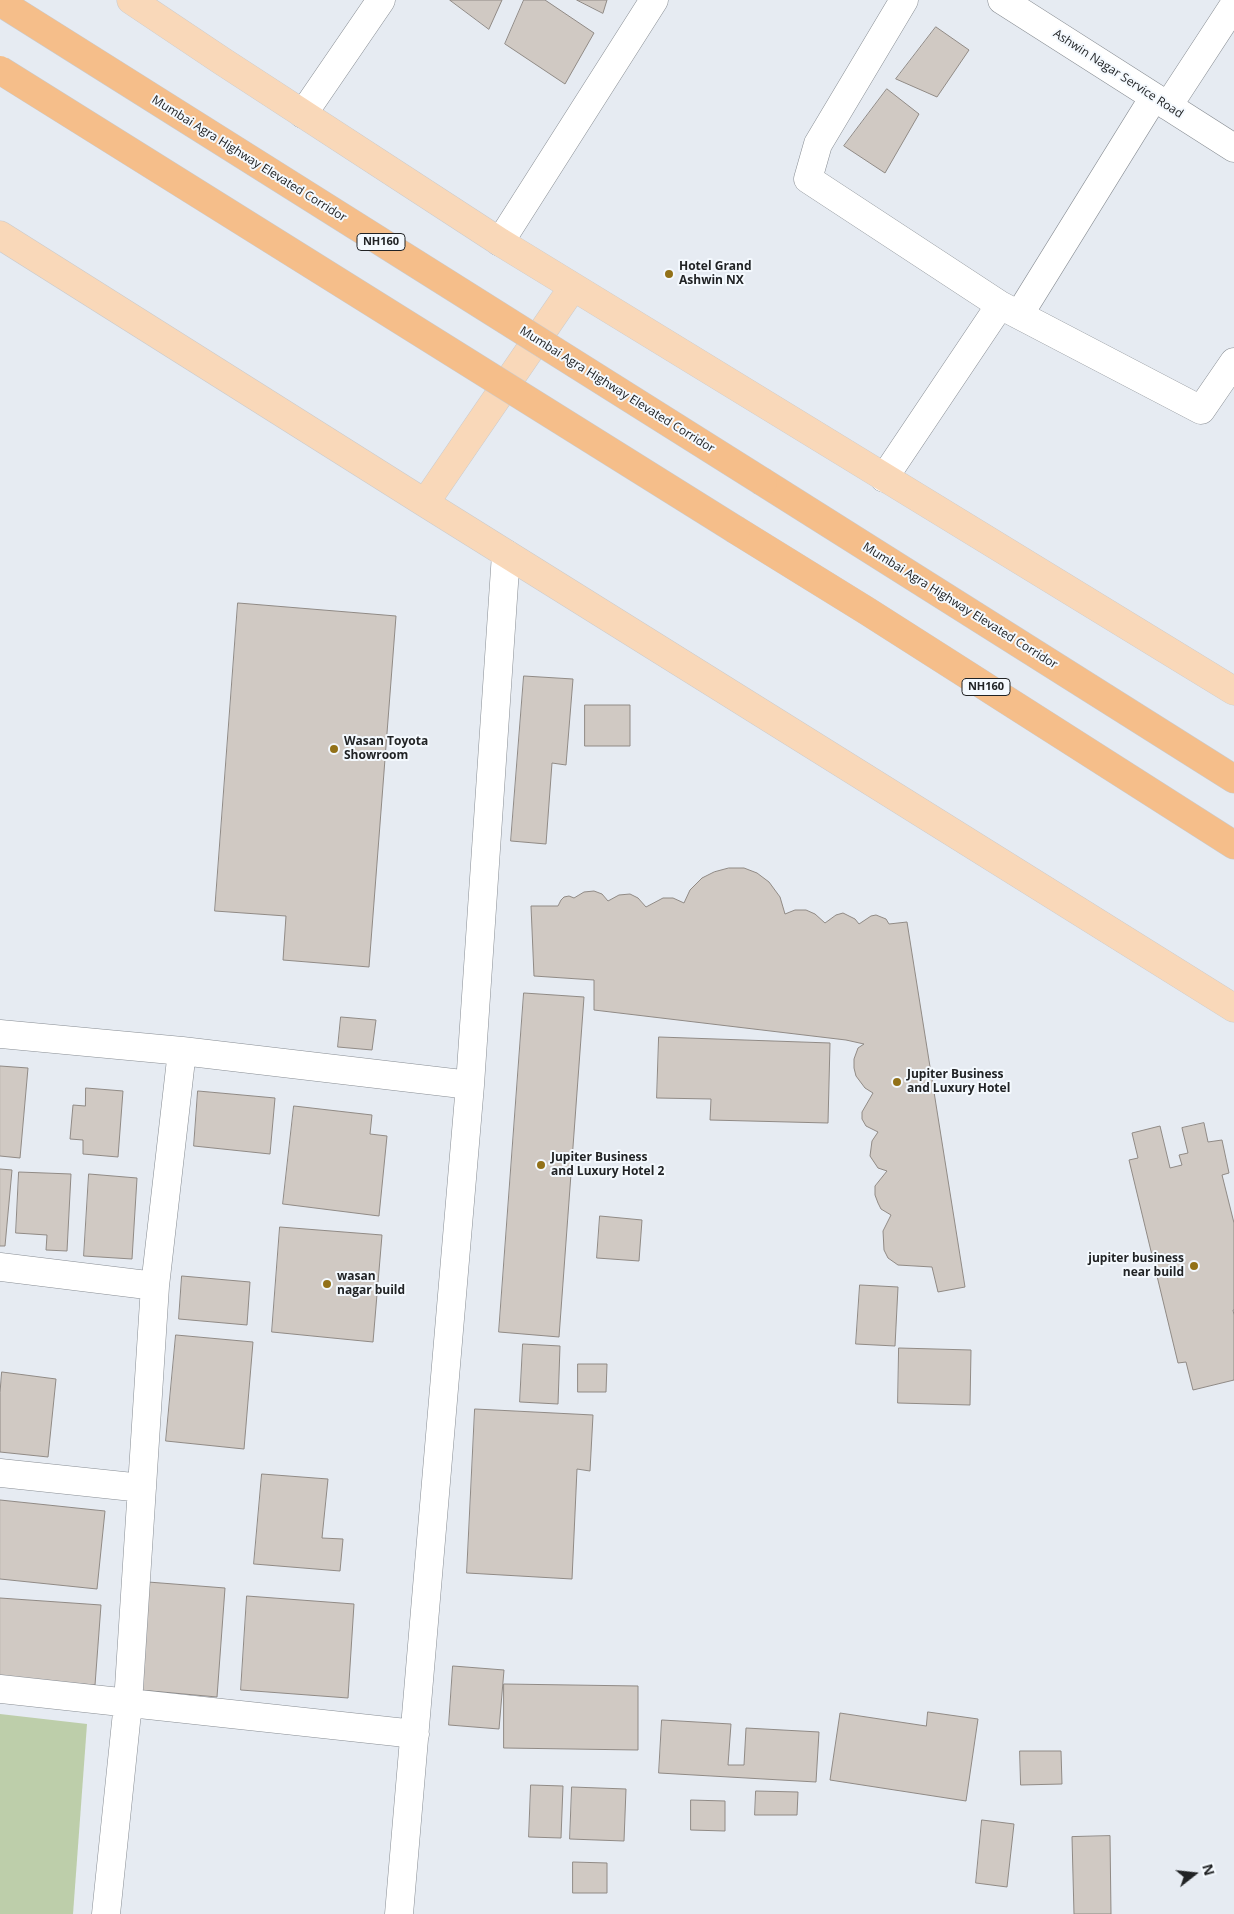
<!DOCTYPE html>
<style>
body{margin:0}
#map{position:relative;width:1234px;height:1914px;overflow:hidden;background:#e6ebf2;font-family:"Open Sans",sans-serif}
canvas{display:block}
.north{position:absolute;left:1169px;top:1849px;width:50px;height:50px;-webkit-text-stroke:4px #f4f9fe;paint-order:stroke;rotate:74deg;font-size:14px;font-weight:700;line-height:20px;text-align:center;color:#212325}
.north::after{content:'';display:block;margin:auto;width:18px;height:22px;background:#212325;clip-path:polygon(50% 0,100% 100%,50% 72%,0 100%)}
</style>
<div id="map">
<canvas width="1234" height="1914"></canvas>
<div class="north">N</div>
</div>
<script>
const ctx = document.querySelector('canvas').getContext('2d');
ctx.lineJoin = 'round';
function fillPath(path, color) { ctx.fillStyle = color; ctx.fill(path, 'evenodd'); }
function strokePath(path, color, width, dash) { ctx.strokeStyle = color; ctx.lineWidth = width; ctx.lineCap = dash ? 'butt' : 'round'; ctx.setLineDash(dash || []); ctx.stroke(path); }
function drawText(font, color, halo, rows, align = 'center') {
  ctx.font = font + ' "Open Sans",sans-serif'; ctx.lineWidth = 4; ctx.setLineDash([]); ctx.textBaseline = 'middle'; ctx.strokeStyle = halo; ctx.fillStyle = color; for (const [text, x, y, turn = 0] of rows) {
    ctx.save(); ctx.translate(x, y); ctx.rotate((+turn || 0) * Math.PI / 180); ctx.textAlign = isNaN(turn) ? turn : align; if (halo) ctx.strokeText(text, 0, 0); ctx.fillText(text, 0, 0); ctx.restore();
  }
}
fillPath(new Path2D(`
 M0,1714L87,1724L73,1914H0Z`), '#bdceaa');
const building = new Path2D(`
 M450,0H502L489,29Z
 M524,0H545L594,33L565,84L505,44Z
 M577,0H607L603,13Z
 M936,27L969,50L937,97L896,79Z
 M887,89L919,114L885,173L844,146Z
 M238,603L396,616L369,967L283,960L286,916L215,911Z
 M524,676L573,679L566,765L552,763L546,844L511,841Z
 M585,705H630V746H585Z
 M729,868H744L757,873L769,882L780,897L785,914L795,910H806L815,914L825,923L836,915L843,913L855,919L859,924L871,916L876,915L886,919L889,924L907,922L965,1287L938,1292L932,1267L898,1265L888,1258L884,1250L883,1231L891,1215L881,1209L878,1203L875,1195V1186L887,1171L878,1168L870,1156L872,1141L878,1132L866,1126L862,1119V1112L873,1093L865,1088L856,1076L854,1068V1059L858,1048L864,1044L846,1040L594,1010V980L534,976L531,906H558L561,900L564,897L569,896L574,898L584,892L594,891L602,894L608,901L619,895L630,894L638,898L646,907L663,898H673L684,903L690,890L702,878L714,872Z
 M524,993L584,997L559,1337L499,1332Z
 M341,1017L376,1020L372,1050L338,1047Z
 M659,1037L830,1043L828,1123L710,1120L711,1099L657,1098Z
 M0,1066L28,1068L20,1158L0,1156Z
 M86,1088L123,1091L118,1157L83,1154V1140L70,1139L73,1105L85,1106Z
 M198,1091L275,1098L270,1154L194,1146Z
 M294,1106L372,1115L370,1134L387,1136L379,1216L283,1204Z
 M1204,1123L1208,1142L1222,1140L1229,1173L1222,1175L1234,1223V1310H1233L1234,1315V1380L1193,1390L1186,1362L1178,1363L1129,1160L1138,1158L1132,1133L1160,1126L1170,1168L1182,1165L1179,1155L1188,1153L1182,1128Z
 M0,1169L12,1170L5,1246H0Z
 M19,1172L71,1174L67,1251L46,1250L47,1235L16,1233Z
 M89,1174L137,1178L132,1259L84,1256Z
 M600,1216L642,1220L639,1261L597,1258Z
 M280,1227L382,1235L373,1342L272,1332Z
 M182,1276L250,1282L247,1325L179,1319Z
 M860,1285L898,1287L895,1346L856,1344Z
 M176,1335L253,1342L244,1449L166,1441Z
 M523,1344L560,1346L558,1404L520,1402Z
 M899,1348L971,1350L970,1405L898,1403Z
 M578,1364H607L606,1392H578Z
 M2,1372L56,1379L48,1457L0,1452V1393Z
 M475,1409L593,1415L590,1471L577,1469L572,1579L467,1573Z
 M262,1474L328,1479L322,1538L343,1539L340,1571L254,1564Z
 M0,1500L105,1511L97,1589L0,1579Z
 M148,1582L225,1588L217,1697L140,1690Z
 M247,1596L354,1604L348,1698L241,1690Z
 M0,1598L101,1605L95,1685L0,1678Z
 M453,1666L504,1670L499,1729L449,1725Z
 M504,1684L638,1686V1750L504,1748Z
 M928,1712L978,1719L966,1801L830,1780L840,1713L926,1726Z
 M662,1720L731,1724L728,1765H744L746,1728L819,1732L816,1782L659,1773Z
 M1020,1751H1061L1062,1784L1021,1785Z
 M531,1785L563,1786L561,1838L529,1837Z
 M572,1787L626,1789L624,1841L570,1839Z
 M756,1791L798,1792L797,1815H755Z
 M691,1800L725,1801V1831L691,1830Z
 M982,1820L1014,1824L1007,1887L976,1883Z
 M1110,1836L1111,1914H1074L1072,1837Z
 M573,1862L607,1863V1893H573Z`);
fillPath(building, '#d0c9c3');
strokePath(building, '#908a85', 1);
const street = new Path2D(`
 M904,0L818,144L808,179L1000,305L1201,410L1234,362
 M1002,0L1234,148
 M1168,106L1234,5
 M303,114L381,0
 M500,242L654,0
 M1019,315L1154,97
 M884,478L1000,305
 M0,1034L182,1051L470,1085
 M0,1267L155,1286
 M0,1473L142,1488
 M0,1689L415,1734
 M106,1914L128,1703L155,1286L182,1051
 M399,1914L470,1085L506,554`);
const primary = new Path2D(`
 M131,0L222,61L500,242L1234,691
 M0,235L425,503L1234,1008
 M425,503L573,287`);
const highway = new Path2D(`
 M763,482L1234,779
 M736,530L867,611L1234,845`);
strokePath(street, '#888d93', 29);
strokePath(primary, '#cacacb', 29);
strokePath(highway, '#cacacb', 29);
strokePath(street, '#fff', 28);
strokePath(primary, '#f9d8b9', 28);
strokePath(highway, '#f5be8a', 28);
const highwayBridge = new Path2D(`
 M0,2L763,482
 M0,70L736,530`);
strokePath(highwayBridge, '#cacacb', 29, []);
strokePath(highwayBridge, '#f5be8a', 28);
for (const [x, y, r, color] of [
 [669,274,5,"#927118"],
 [334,749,5,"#927118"],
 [897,1082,5,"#927118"],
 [541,1165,5,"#927118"],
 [1194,1266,5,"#927118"],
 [327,1284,5,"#927118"]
]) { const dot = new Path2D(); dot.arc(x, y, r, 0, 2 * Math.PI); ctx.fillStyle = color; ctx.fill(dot); strokePath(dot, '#f4f9fe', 2); }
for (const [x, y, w] of [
 [381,242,48],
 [986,687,48]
]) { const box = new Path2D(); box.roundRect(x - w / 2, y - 8.5, w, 17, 4); ctx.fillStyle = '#f4f9fe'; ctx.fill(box); strokePath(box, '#212325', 1); }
drawText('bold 11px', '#212325', null, [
 ["NH160",381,242],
 ["NH160",986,687]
]);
drawText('12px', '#212325', '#f4f9fe', [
 ["Ashwin Nagar Service Road",1118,74,33],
 ["Mumbai Agra Highway Elevated Corridor",249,159,32],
 ["Mumbai Agra Highway Elevated Corridor",617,390,32],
 ["Mumbai Agra Highway Elevated Corridor",960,606,32]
]);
drawText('bold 12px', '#212325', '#f4f9fe', [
 ["Hotel Grand",679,267],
 ["Ashwin NX",679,281],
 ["Wasan Toyota",344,742],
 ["Showroom",344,756],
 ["Jupiter Business",907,1075],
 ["and Luxury Hotel",907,1089],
 ["Jupiter Business",551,1158],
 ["and Luxury Hotel 2",551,1172],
 ["jupiter business",1184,1259,"right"],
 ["near build",1184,1273,"right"],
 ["wasan",337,1277],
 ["nagar build",337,1291]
], 'left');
</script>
